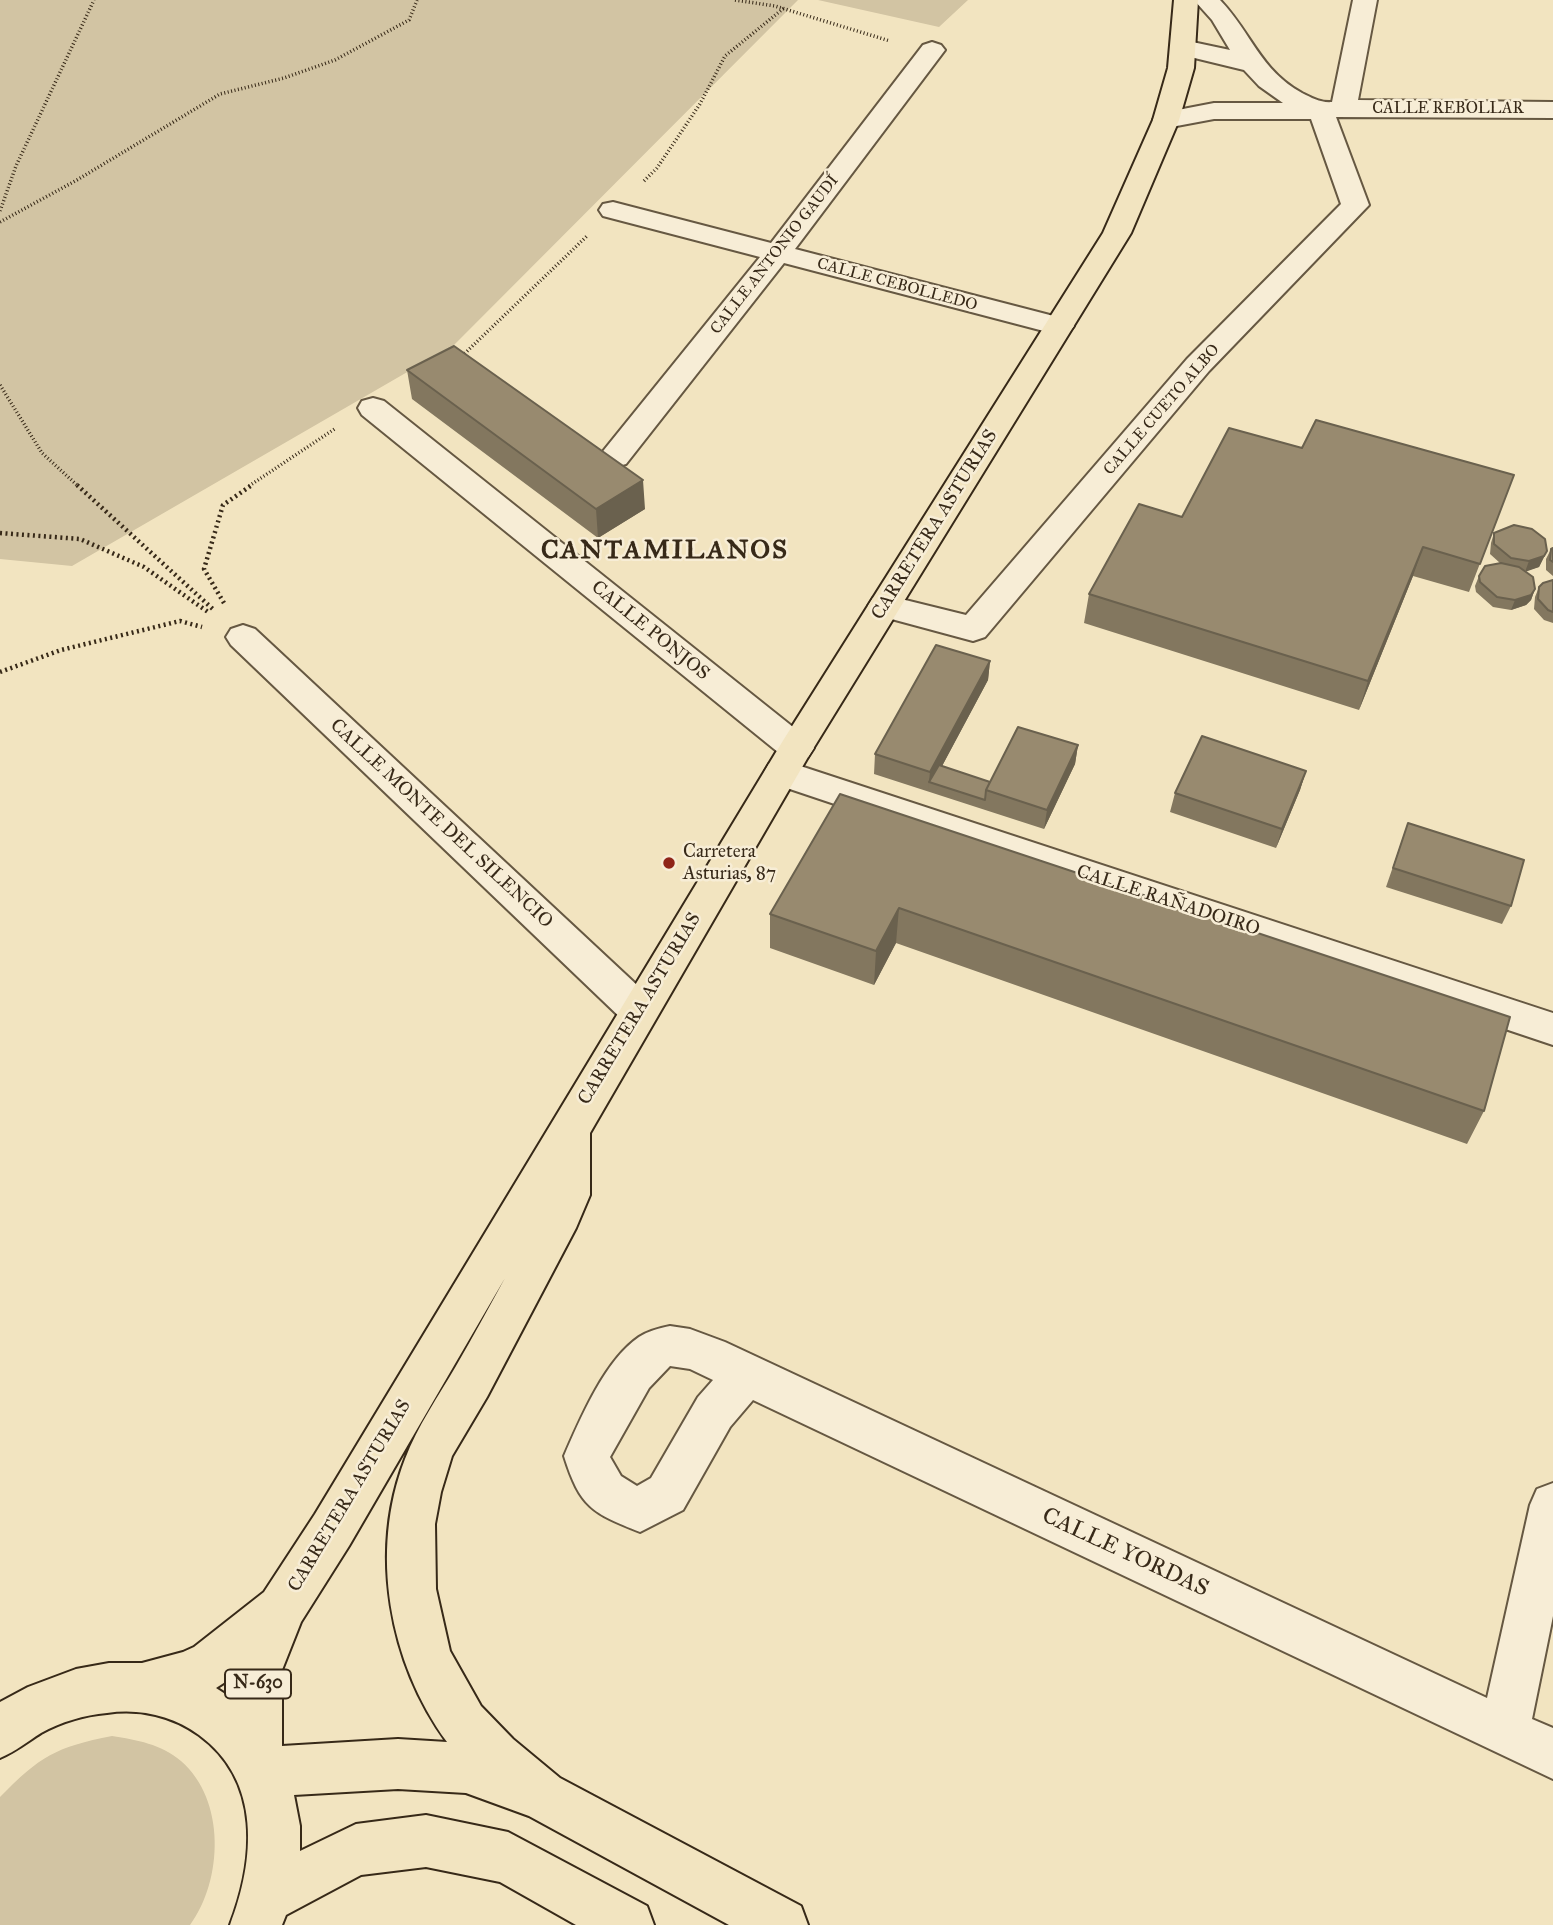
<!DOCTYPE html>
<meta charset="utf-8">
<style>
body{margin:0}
canvas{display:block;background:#f2e4c0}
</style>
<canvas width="1553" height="1925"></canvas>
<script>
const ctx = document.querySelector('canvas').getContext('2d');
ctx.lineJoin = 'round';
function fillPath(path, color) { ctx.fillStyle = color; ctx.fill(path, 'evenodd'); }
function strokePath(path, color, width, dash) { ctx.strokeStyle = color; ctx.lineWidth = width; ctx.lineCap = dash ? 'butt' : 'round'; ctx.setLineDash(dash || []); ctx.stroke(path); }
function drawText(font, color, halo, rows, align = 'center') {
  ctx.font = font + ' "IM FELL Great Primer",serif'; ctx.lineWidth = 5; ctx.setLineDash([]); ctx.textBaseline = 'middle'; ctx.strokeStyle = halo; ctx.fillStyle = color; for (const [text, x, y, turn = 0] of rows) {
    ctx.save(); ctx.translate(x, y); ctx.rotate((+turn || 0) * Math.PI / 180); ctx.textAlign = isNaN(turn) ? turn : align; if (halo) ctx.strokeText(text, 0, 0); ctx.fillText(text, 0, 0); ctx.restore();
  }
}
fillPath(new Path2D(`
 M0,0H798L454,345L72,566L0,559Z
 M818,0H968L939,27Z
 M112,1736C137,1740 161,1744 181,1761C226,1800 223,1880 190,1925H0V1797C40,1756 56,1747 112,1736Z`), '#d2c4a3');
const minor = new Path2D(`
 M1194,0H1220C1251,32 1260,70 1302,93C1312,98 1321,103 1332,102L1353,0H1377L1358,100L1553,102V118L1336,117L1369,205L1209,371L985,637L973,641L873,614L868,606L873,598L885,595L966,615L1187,359L1341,204L1311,119H1214L1166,128L1157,126L1153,120L1157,114L1214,103H1283L1259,86L1244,70L1174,53L1170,48L1174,43L1183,40L1230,50L1212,20Z
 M932,42L941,45L945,50L795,249L1069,320L1074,326L1069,332L1059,335L784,263L626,464L615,467L604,464L599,457L604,450L760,257L603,216L599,210L603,204L613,202L771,243L923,45Z
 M373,398L384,401L808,739L814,748L808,757L796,761L784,757L362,415L358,408L362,401Z
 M243,625L255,629L653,1000L659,1011L653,1022L639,1027L625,1022L231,645L226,637L231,629Z
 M782,760L1553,1013V1045L769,782L764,773L769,764Z
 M670,1326L690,1329L725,1342L1487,1698L1530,1505L1537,1489L1553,1483V1616L1532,1719L1553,1728V1779L753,1400L730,1427L683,1510L640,1532C592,1513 580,1507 564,1456C580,1419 605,1360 639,1337C648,1331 660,1328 670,1326ZM670,1366L690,1369L713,1380L698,1397L651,1478L637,1486L621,1476L610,1457L649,1388Z`);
const primary = new Path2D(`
 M1166,112L1175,114L1179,120L1131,233L808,757L590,1133V1195L576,1228L487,1397L452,1456L441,1492L435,1524L436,1589L450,1651L481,1706L513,1739L560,1778L801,1906L808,1925H729L529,1816L466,1793L398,1789L294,1795L300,1826V1851L356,1824L426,1815L508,1832L647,1906L654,1925H576L500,1882L426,1867L361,1875L286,1915L282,1925H230C255,1860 262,1781 199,1735C173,1716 140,1708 107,1713C84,1715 61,1722 41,1733C27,1742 16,1751 0,1758V1702L28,1687L76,1669L109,1663H142L183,1652L194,1647L264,1592L315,1514L784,739L1103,233L1153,120L1157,114ZM505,1278C489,1307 473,1337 456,1366C438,1397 418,1425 405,1459C369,1552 389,1662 447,1742L398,1739L282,1746V1670L301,1622L349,1546ZM233,1677V1699L216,1688Z`);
const trunk = new Path2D(`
 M1174,0H1198L1194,68L1179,120L1175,126L1166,128L1157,126L1153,120L1168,68Z`);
strokePath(minor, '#665842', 4);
strokePath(primary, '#372918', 4);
strokePath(trunk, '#372918', 4);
strokePath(new Path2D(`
 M735,0L775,6L890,41
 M644,181L657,168L700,104L725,56L784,8
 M0,211L16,166L94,0
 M0,222L77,180L220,94L284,78L335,60L409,20L417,0
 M462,356L587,236
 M0,385L42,453L78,486
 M249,486L336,428`), '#372918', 3.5, [1, 2.5]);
strokePath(new Path2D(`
 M77,485L215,611
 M0,533L80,539L144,567L208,612
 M224,603L204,569L223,505L252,485
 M0,672L61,650L180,621L202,627`), '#372918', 4.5, [2, 3.5]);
fillPath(minor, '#f7edd6');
fillPath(primary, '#f2e4c0');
fillPath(trunk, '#f2e4c0');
fillPath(new Path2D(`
 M407,370L645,509L598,538L412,399Z
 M1302,448L1514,475L1469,592L1413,576L1359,710L1084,623L1089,594L1182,517Z
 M1494,533L1547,551L1539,567L1525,571L1535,589L1531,600L1526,605L1511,610L1493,607L1476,592L1475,586L1479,576L1500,563L1490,554L1491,543Z
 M1553,548V576L1546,570V559L1551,549Z
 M1553,580V623L1544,620L1534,609L1535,597L1539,587Z
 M990,661L988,680L942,766L990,782L1078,745L1075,764L1044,829L874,774L875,754Z
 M1306,771L1300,790L1276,848L1170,812L1175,793Z
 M840,794L1484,1111L1467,1144L896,943L874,985L770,948V914Z
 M1408,823L1511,906L1502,924L1386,887Z`), '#83775f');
fillPath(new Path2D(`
 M643,480L645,509L598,538L596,509Z
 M1423,547L1413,576L1359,710L1368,681Z
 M1547,551L1539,567L1525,572L1529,561Z
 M1535,589L1531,600L1526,605L1511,610L1515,600Z
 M990,661L988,680L933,783L929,782L928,791L930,772Z
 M1078,745L1075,764L1044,829L1047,810Z
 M1306,771L1300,790L1276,848L1282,829Z
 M899,908L896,943L874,985L876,951Z`), '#6a614e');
const building = new Path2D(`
 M454,346L643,480L596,509L407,370Z
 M1316,420L1514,475L1480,564L1423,547L1368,681L1089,594L1139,504L1182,517L1229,428L1302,448Z
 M1514,525L1532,529L1545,539L1547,551L1544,556L1529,561L1511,558L1494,544V533Z
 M1553,548V562L1550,560L1551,549Z
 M1501,563L1519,567L1533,577L1535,589L1531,595L1515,600L1497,597L1480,582L1479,576L1485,566Z
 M1553,580V612L1548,610L1538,599L1539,587L1543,583Z
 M936,645L990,661L930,772L875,754Z
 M1018,727L1078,745L1047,810L986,790Z
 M1202,736L1306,771L1282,829L1175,793Z
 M939,765L990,782L986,790L985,800L929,782Z
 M840,794L1510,1017L1484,1111L899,908L876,951L770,914Z
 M1408,823L1524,860L1511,906L1393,868Z`);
fillPath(building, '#988a6f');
strokePath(building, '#6a614e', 2);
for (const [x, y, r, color] of [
 [669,863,7,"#8f2418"]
]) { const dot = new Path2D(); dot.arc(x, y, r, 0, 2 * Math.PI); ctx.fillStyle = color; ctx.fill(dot); strokePath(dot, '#f7edd6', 2.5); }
drawText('16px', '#372918', '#f7edd6', [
 ["CALLE REBOLLAR",1448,109],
 ["CALLE ANTONIO GAUDÍ",775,255,-52],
 ["CALLE CEBOLLEDO",897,285,15],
 ["CALLE CUETO ALBO",1162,410,-49]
]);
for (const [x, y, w] of [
 [258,1684,66]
]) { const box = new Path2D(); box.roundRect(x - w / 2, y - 14.5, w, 29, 5); ctx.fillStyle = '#f7edd6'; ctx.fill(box); strokePath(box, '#372918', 2); }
drawText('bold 18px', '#372918', null, [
 ["N-630",258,1684]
]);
drawText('19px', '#372918', '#f7edd6', [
 ["CARRETERA ASTURIAS",935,525,-58],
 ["CALLE PONJOS",650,631,39],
 ["CALLE MONTE DEL SILENCIO",441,824,43],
 ["CALLE RAÑADOIRO",1168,901,18],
 ["CARRETERA ASTURIAS",640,1009,-59],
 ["CARRETERA ASTURIAS",350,1496,-59]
]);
drawText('19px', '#372918', '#f7edd6', [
 ["Carretera",683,852],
 ["Asturias, 87",683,874]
], 'left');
drawText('23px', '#372918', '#f7edd6', [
 ["CALLE YORDAS",1125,1553,25]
]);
ctx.letterSpacing = '2px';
drawText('bold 26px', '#372918', '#f7edd6', [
 ["CANTAMILANOS",665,552]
]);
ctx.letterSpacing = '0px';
</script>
